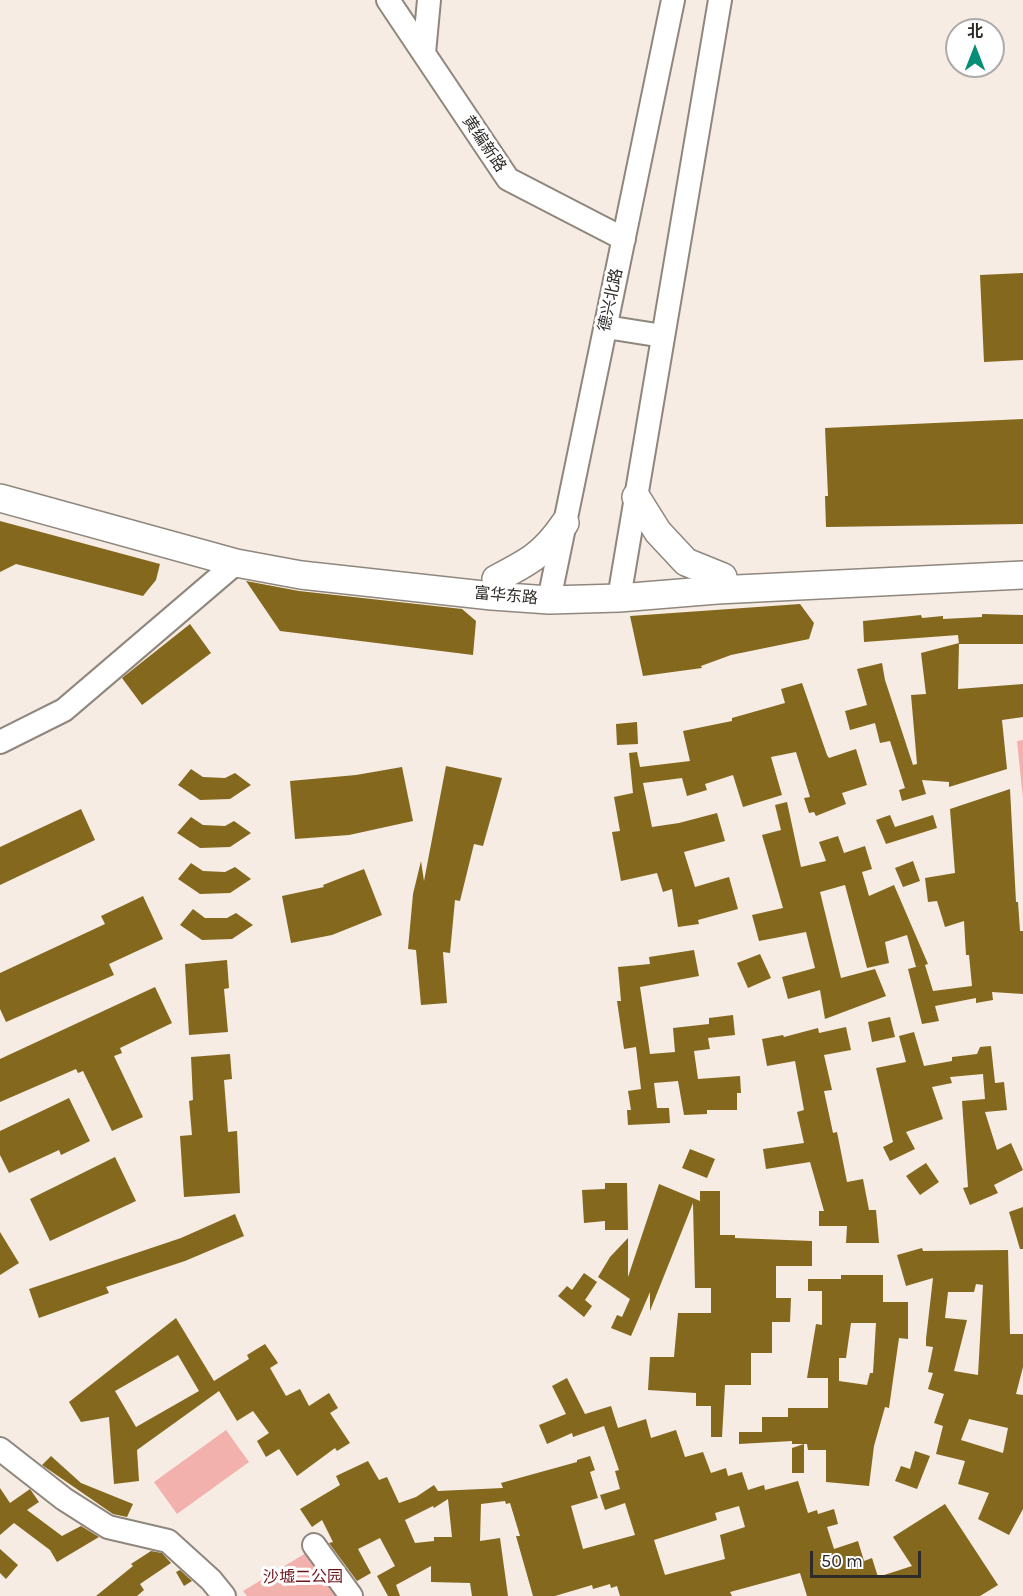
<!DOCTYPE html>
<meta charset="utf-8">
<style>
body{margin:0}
#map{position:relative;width:1023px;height:1596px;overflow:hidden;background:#f6ece3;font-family:Karla,"Noto Sans SC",sans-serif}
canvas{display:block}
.north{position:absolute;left:945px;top:18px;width:60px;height:60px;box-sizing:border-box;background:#fff;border:2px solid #acaba9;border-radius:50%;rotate:0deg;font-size:16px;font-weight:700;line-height:24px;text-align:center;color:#2f2c28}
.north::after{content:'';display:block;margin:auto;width:21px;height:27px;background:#048e76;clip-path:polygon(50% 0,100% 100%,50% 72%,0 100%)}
.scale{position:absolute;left:810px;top:1551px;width:111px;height:27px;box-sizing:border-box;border:3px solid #2f2c28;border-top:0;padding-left:8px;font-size:18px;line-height:21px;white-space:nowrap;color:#2f2c28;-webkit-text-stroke:4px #fff;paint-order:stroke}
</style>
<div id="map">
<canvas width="1023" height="1596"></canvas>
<div class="north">北</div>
<div class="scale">50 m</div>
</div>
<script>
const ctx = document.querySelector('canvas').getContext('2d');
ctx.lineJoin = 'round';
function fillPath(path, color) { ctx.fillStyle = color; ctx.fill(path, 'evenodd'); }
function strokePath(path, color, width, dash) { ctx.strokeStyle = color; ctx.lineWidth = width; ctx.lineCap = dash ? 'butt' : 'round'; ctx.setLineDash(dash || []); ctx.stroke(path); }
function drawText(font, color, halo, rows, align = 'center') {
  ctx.font = font + ' Karla,"Noto Sans SC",sans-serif'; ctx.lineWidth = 6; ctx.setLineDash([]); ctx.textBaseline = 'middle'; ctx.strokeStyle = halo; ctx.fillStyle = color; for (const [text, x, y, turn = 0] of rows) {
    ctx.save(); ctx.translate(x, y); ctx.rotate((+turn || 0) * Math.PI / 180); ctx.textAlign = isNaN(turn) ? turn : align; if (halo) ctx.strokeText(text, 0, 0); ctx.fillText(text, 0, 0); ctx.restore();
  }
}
fillPath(new Path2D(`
 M1023,740V799L1017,741Z
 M226,1430L249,1462L177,1514L154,1482Z
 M311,1550L343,1596H247L243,1591Z`), '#f2b1ad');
fillPath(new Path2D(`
 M1023,273V360L984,362L980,275Z
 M1023,419V524L826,527L825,496H828L825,428Z
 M0,521L160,564L156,580L143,596L16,564L0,572Z
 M246,581L299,591L462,609L476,621L473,655L280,631Z
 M800,604L814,623L809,639L731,655L701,666L702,668L643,676L630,616Z
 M982,614L1023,615V644H959L958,635L864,642L863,621L921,615L922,618L943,616V619L982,617Z
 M190,624L211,653L142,705L122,678Z
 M959,643L958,689L1023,684V717L1002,720L1007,769L949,787V782L922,780L926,794L902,801L899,790L905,788L890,741L880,743L875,723L850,730L845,711L867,705L857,669L882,663L885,680L913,765L917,764L911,695L926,694L921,653Z
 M802,683L827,755L829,758L856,749L867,785L842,793L846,804L816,816L814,812L809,813L804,798L810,797L796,752L771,757L782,795L743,807L733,775L705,784L707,790L687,796L682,778L643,783L652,827L679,823L717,813L725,841L684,852L695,887L729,877L738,909L698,920L699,924L678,927L672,889L663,892L657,873L621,881L612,832L620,831L614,797L633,793L629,753L637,752L640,767L690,761L683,731L732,721V718L785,703L781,689Z
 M637,722L638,744L617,745L616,724Z
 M446,766L502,778L483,846L474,844L460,901L455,900L450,953L443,952L447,1003L421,1005L416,950L408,949L413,894L421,861L424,881Z
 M402,767L413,821L349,835L295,839L290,781L356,775Z
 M191,769L203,777L225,778L235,773L251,785L230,799L200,800L178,785Z
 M1010,789L1016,902H1018L1020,931H1023V994L992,992L993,1000L976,1003V998L935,1006L939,1021L922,1024L908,969L923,965L916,967L907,935L885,942L889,963L867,968L845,885L820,892L841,978L875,969L886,996L825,1019L820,990L788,999L782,977L815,968L806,932L759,941L752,915L783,908L762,835L781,830L775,805L787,802L801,867L826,861L819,842L838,836L844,853L865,846L872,869L862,872L869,896L894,885L928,964L925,965L933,991L972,986L969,955H966L964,921L945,927L937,901L928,902L925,878L955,873L950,809Z
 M81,809L95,840L0,885V847Z
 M890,815L895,827L933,815L937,828L886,844L876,820Z
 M191,817L203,825L225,826L234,821L251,833L230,847L200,848L177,833Z
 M913,861L920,881L903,887L895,868Z
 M191,863L203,871L225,872L235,867L251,879L230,893L200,894L178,879Z
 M364,869L382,915L332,935L291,943L282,896L324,887L323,885Z
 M143,896L163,939L109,964L114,975L6,1022L0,1009V973L105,924L101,916Z
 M193,909L205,918H227L236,913L253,925L232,939L202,940L180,925Z
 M694,950L699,976L640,987L650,1054L675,1052L673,1028L709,1024V1018L733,1015L735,1035L708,1038L710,1049L694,1051L698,1079L740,1076L741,1093H737V1110H707V1114L684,1115L678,1081L654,1083L657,1108H669L670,1123L628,1125L627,1110H631L628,1091L641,1089L636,1047L624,1049L617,1001H621L618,967L650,964L649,957Z
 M760,954L771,978L748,988L737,963Z
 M227,960L229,988L224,989L228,1032L189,1035L185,964Z
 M155,987L172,1023L120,1048L122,1053L114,1056L143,1117L112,1131L83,1071L78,1073L76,1069L0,1102V1059Z
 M890,1017L895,1037L872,1042L868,1022Z
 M846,1027L851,1050L824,1055L832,1090L824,1091L833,1133L837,1132L847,1182L863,1179L869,1210H876L879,1243H846L847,1226H819V1211H824L810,1162L766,1169L763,1149L804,1143L797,1112L804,1110L795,1061L767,1066L762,1039L783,1035L784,1037L818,1028L819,1033Z
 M914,1032L924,1066L952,1061V1057L977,1054L980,1047L991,1046L995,1083L1004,1082L1007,1110L985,1112L997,1150L1011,1143L1023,1170L994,1185L998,1193L970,1205L963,1188L968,1187L962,1101L985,1099L983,1074L950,1077L952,1083L932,1087L943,1119L906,1132L915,1149L890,1161L883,1147L893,1142L876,1068L906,1062L899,1036Z
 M230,1054L232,1079L224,1080L228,1132L237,1131L240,1193L184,1197L180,1136L192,1135L189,1101L193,1100L191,1057Z
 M69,1098L90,1141L61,1155L59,1150L9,1173L0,1155V1131Z
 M690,1149L715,1159L707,1178L682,1168Z
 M115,1157L136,1201L50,1241L30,1199Z
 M926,1163L939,1182L920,1195L906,1176Z
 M605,1183H627L628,1230H605V1221L584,1223L582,1190L605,1189Z
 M659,1184L700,1201V1191H720V1235H735V1238L812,1241V1266H776V1298H791L790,1322H772V1353H751V1385H725L722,1437H711V1406H696V1393L648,1390L650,1357H674L678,1313H711V1288H695L693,1203L650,1311V1292L631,1336L611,1328L617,1315L622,1317L630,1299L598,1277L610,1257L628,1238V1277Z
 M1023,1207V1249H1020L1009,1212Z
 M235,1214L244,1236L185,1261L106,1287L109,1293L39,1318L29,1289L181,1238Z
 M0,1232L19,1263L0,1275Z
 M922,1248L923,1251L1008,1250L1010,1334H1023V1367L1016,1394L1023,1395V1509L1009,1535L978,1519L989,1493L958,1484L965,1461L936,1454L943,1426L934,1423L944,1394L928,1389L933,1373L928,1372L933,1347L926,1346V1339L933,1278L906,1286L897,1255ZM976,1284L983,1285L978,1375L954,1371L967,1320L945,1318L948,1292H974ZM969,1419L1008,1428L1003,1453L961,1440Z
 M584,1273L597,1282L585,1300L592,1306L584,1317L558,1296L567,1286L572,1290Z
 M841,1275H883V1302H908V1339L899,1338L889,1408L885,1407L874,1446L869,1486L826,1482V1450H808L807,1444H804V1473H792V1448L804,1444H792V1441L739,1444V1432H762V1417H788V1408H828V1378H807L816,1324L822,1325V1291H808V1279H841ZM851,1323H876L873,1373H870L867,1385L839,1381V1358H846Z
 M176,1318L214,1381L249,1359L247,1355L265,1344L278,1363L270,1368L286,1396L300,1389L309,1406L329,1393L338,1408L330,1413L350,1443L337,1451L335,1448L297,1476L279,1449L266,1457L257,1441L269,1433L253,1411L237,1421L219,1391L137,1450L139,1481L114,1484L109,1417L81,1422L69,1402ZM178,1355L199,1391L136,1427L115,1391Z
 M567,1378L585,1414L611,1406L618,1428L646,1419L651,1438L676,1430L685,1457L703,1452L711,1473L726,1468L728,1476L742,1472L748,1490L764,1485L765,1490L798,1481L808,1513L817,1510L818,1514L834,1509L838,1524L827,1527L834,1549L858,1541L864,1561L872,1558L878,1577L912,1566L893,1537L945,1504L998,1585L980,1596H807L800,1573L730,1592L732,1596H620L617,1586L611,1588L610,1584L593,1589L592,1585L555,1596H533L516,1536H520L510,1503L506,1504L505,1501L481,1504L480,1541L500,1538L508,1596H472L470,1583L431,1582V1566L396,1585L400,1596H388L377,1576L395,1566L380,1538L358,1549L371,1573L357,1581L329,1543L333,1542L322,1520L312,1527L300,1509L340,1485L336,1476L368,1461L379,1480L387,1477L399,1503L416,1497L434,1485L438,1491L503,1488L501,1483L577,1462V1460L590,1456L595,1470L590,1472L598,1498L571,1506L583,1549L635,1535L625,1503L605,1510L600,1495L620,1489L615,1471L619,1470L604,1426L573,1437L572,1433L547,1444L539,1425L566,1414L552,1386ZM448,1499L452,1537H434V1541L415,1543L405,1520L433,1506L434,1508ZM739,1506L745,1527L720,1535L725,1559L665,1575L654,1540L717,1520L715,1513Z
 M915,1451L930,1456L917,1489L895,1481L901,1466L910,1469Z
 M51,1456L81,1483L133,1504L127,1517L113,1514L42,1465Z
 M0,1488L10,1503L30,1489L39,1502L27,1510L62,1536L81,1526L99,1537L57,1562L50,1550L14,1523L0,1535Z
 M0,1549L18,1565L6,1579L0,1573Z
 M151,1551L162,1553L171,1563L140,1584L144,1590L137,1596H96L133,1566L131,1564Z
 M180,1570L192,1581L184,1586L176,1572Z`), '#83681d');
const minor = new Path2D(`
 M388,0L508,179L624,239
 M424,53L429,0
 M606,327L663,336
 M619,598L720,0
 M549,600L673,0
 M0,742L64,710L236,563
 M0,1449L64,1499L108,1527L168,1541L211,1580L224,1596
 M314,1545L351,1596`);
const major = new Path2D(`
 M636,497L658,532L686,562L723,577
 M0,498L236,563L301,575L492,596L549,600L619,598L717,590L1023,575
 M496,579C529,562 544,554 565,523`);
strokePath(minor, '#8f877e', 26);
strokePath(major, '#8f877e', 30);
strokePath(minor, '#fff', 22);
strokePath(major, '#fff', 27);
drawText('16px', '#2f2c28', '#fff', [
 ["黄编新路",484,144,56],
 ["德兴北路",611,300,-78],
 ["富华东路",506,596,5]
]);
drawText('16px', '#6b141a', '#fff', [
 ["沙墟二公园",303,1577]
]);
</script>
